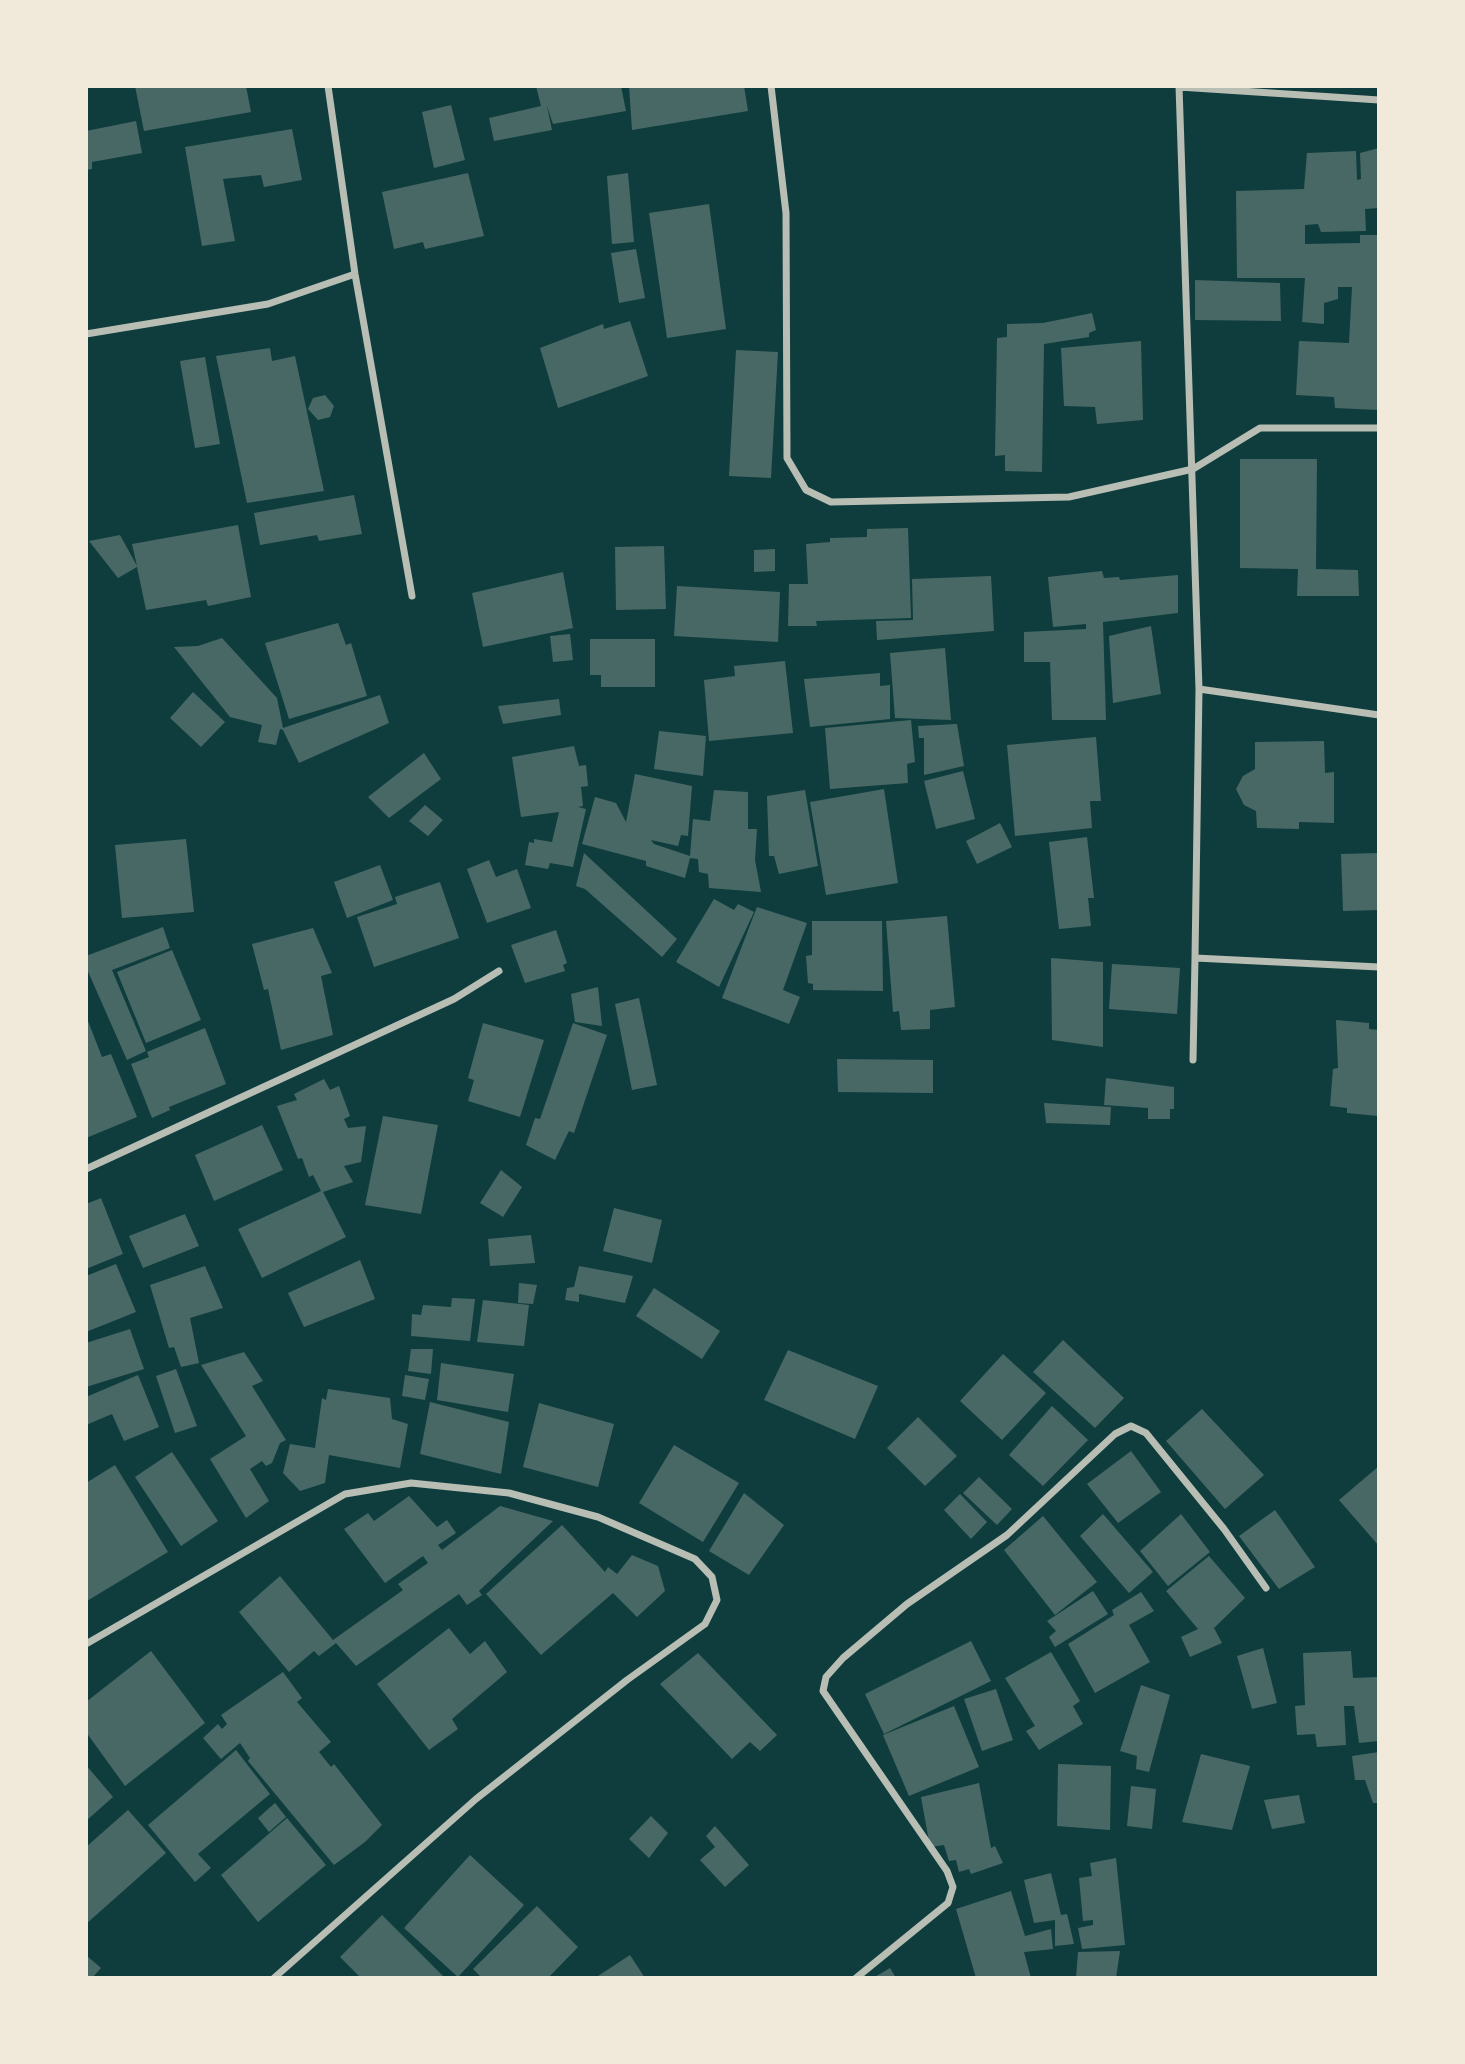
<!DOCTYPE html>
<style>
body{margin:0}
#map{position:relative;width:1465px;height:2064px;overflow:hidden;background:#0f3d3e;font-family:Rubik,sans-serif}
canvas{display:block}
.frame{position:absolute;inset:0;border:88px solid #f1e9da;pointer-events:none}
</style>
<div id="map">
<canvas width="1465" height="2064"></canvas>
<div class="frame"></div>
</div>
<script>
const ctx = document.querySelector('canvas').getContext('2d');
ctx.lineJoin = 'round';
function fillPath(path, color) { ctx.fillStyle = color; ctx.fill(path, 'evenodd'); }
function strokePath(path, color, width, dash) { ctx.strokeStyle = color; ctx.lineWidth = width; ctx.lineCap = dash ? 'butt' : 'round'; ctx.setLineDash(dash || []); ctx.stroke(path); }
fillPath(new Path2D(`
 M135,86H246L251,112L144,131Z
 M536,86H621L626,111L553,124L547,106L552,130L494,141L489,118L541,106Z
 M629,86H744L748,111L632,130Z
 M451,105L465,160L434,168L422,112Z
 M136,121L142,153L92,162V169L86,170V131Z
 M292,129L302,180L264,187L261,175L223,179L235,241L202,246L185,147Z
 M1379,148V208L1365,209L1366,231L1321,232L1318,224L1305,225V244L1360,243V235H1379V410L1335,408L1334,397L1296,395L1299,341L1349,343L1352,287H1338V299L1324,303V324L1302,322L1305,278H1237L1236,191L1304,189L1307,153L1356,151L1357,180L1361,179L1360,153Z
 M468,173L484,236L425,249L423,242L394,249L382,192Z
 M628,173L634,242L612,244L607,176Z
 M709,204L726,329L667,338L649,213Z
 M636,249L645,298L619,303L611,253Z
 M1195,280L1280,283L1281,321L1195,320Z
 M1092,313L1096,330L1089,333V337L1044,344L1042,472L1005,471V455L995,456L997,338L1007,337V324L1043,323Z
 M630,321L648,376L558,408L540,348L603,324L604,329Z
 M1141,341L1143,420L1097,424L1095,407L1064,406L1061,348Z
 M270,348L272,361L295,356L324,491L247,503L216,356Z
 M736,350L778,352L771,478L729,476Z
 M205,357L220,444L195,448L180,361Z
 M325,395L334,406L330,417L318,420L308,409L313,398Z
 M1240,459H1317L1316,569L1358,570L1359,596H1297L1298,569L1240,568Z
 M354,495L362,534L319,541L317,535L260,545L254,513Z
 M238,525L251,597L208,606L206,600L146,610L137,567L118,578L89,541L120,535L137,566L132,544Z
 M908,528L911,618L816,621L817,626H788L789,584H808L806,544L830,542V538L867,537V529Z
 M664,546L666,609L616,610L615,547Z
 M775,549V571L754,572V550Z
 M1102,571L1104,578L1119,577L1120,580L1178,575V613L1103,622L1106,720H1052L1050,662H1024V632L1086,629V624L1053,627L1048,577Z
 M563,572L573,628L483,647L472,593Z
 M991,576L994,631L877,640L876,621L913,620L912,579Z
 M677,586L780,592L778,642L674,636Z
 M338,623L346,645L351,643L367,696L289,719L265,643Z
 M1151,626L1161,694L1113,703L1109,636Z
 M570,634L573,660L553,662L550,636Z
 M222,638L277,698L283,728L380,695L389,723L299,763L283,730L280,729L276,745L258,742L262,725L230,717L174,647L198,646Z
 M590,639H655V687H601V675H590Z
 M945,648L951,720L895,718L890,653Z
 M785,661L793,733L709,741L704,680L735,676L734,666Z
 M880,673V686L890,685V719L810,727L804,679Z
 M193,692L225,722L201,747L170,718Z
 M559,699L561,715L503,724L498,706Z
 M911,720L915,762L907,764L908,783L830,789L825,728Z
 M957,724L964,766L924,775V738H919L918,726Z
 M659,731L706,736L703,776L654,769Z
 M1096,737L1101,801H1090L1092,828L1015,836L1007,745Z
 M1324,741L1325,773L1334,772V823L1299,822V829L1257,828L1256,811L1244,805L1236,789L1243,776L1255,769V742Z
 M574,746L579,766L586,765L588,786L581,787L583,806L578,807L586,809L573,867L550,863L548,869L525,865L529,842L534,843V839L552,842L559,812L521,817L512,757Z
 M424,753L441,779L389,818L368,797Z
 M963,771L975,819L936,829L924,781Z
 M635,774L692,786L688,836L681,835L678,846L651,840L654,844L690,856L693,819L710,821L714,790L748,792V829H757L755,860L761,892L709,888L708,874L699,872L698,859L690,858L685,878L646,866V861L582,844L595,797L616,803L626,822Z
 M884,789L898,883L826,895L810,802Z
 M805,790L818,866L779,874L774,856H769L767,796Z
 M425,805L443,820L428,836L409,821Z
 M1000,823L1012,847L977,864L966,841Z
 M1087,837L1094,898H1088L1091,926L1059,929L1049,842Z
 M186,839L194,912L122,918L115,845Z
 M584,853L677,939L662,957L585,889L576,886Z
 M1379,853V910L1343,911L1341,854Z
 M489,860L496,877L517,869L531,908L487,923L467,869Z
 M380,865L393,900L347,918L334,882Z
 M440,882L459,938L374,967L357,917L397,904L395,897Z
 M714,899L734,910L738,904L754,912L719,987L676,962Z
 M757,907L807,923L783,990L800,997L789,1024L722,998Z
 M947,916L955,1007L930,1010V1029L901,1030L899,1011L893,1012L886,921Z
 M812,921H882L883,991L813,990V984L808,983L806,956L812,955Z
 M163,927L170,948L112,970L146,1051L127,1060L86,967V956Z
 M313,928L332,973L321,976L333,1035L281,1050L268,989L264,990L252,944Z
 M556,930L567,963L563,965L565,971L525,983L511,945Z
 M172,950L201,1020L146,1043L117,972Z
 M1051,958L1103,962V1047L1052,1040Z
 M1112,964L1180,968L1177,1014L1109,1009Z
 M598,987L602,1026L575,1022L571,994Z
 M639,998L657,1085L632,1090L615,1004Z
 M86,1016L102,1057L111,1054L137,1117L86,1138Z
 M1336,1020L1369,1023V1029L1379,1030L1378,1116L1347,1113V1108L1330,1106L1333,1069L1338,1068Z
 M483,1023L544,1040L520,1117L468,1101L474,1080L468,1078Z
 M573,1023L607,1035L574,1133L569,1131L555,1160L526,1145L535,1118L540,1119Z
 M205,1028L226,1084L169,1107L170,1110L152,1118L131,1064L149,1057L147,1052Z
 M837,1059L933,1060V1093L838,1092Z
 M1106,1078L1174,1087V1109H1170V1119H1148V1108L1104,1105Z
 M324,1079L330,1090L339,1086L350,1116L344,1119L348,1128L366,1126L361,1162L344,1166L353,1182L323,1192L346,1237L262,1278L238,1229L321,1191L313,1175L309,1177L302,1158L298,1159L277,1106L297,1100L294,1094Z
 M1044,1103L1111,1107L1110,1125L1046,1123Z
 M383,1116L438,1125L421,1214L365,1205Z
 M262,1125L283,1170L214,1201L195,1155Z
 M501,1170L522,1187L503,1217L480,1203Z
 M101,1198L123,1254L86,1269V1204Z
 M614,1208L662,1220L652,1263L603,1251Z
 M185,1214L199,1246L143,1268L129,1236Z
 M531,1235L535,1263L490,1266L488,1239Z
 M360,1260L375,1299L304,1327L288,1293Z
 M116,1264L136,1312L86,1332V1276Z
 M205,1266L223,1308L190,1318L199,1363L181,1367L174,1347L169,1348L150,1285Z
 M579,1266L633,1276L625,1303L579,1294V1302L565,1300L567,1288L574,1287Z
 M519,1283L537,1285L533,1304L518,1303Z
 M654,1288L720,1331L702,1359L636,1316Z
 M452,1298L475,1299L470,1341L411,1336L412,1314L421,1315L423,1305L451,1307Z
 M483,1300L529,1305L524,1346L477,1342Z
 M130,1329L144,1369L86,1387V1343Z
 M1063,1340L1124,1398L1095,1428L1033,1372Z
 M411,1349H433L431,1374L408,1371Z
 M788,1350L878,1386L855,1439L764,1400Z
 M244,1352L263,1381L252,1386L286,1440L280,1443L272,1463L266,1466L262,1461L250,1469L269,1501L246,1518L210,1459L246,1436L201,1365Z
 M1003,1354L1046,1393L1002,1440L960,1401Z
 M441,1363L514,1374L508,1412L437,1400Z
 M176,1369L197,1426L175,1433L156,1376Z
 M138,1375L159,1427L124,1441L112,1414L86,1425V1397Z
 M405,1375L429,1379L425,1400L402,1396Z
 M328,1389L390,1398L392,1419L408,1424L400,1468L329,1455L325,1483L300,1491L283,1473L290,1444L315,1448L322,1398L326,1400Z
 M430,1402L509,1422L501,1474L420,1454Z
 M539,1403L614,1424L598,1487L523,1467Z
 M1052,1406L1088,1440L1043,1486L1009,1455Z
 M1202,1409L1264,1475L1225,1509L1166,1441Z
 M918,1417L957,1456L925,1486L887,1448Z
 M674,1445L739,1483L703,1542L639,1503Z
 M1131,1451L1161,1492L1118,1523L1087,1484Z
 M172,1452L218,1521L181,1546L135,1477Z
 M115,1465L168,1552L87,1601L86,1483Z
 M1379,1466V1546L1339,1500Z
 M979,1477L1012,1509L997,1525L963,1493Z
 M744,1493L784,1525L749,1575L709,1551Z
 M960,1494L987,1522L971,1539L944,1510Z
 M409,1496L437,1527L447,1520L456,1533L438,1545L442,1550L500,1506L553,1521L479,1591L482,1595L467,1605L459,1594L356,1666L336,1643L319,1656L314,1651L289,1672L239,1612L280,1576L333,1640L403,1590L398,1584L428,1563L423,1556L385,1583L344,1529L368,1513L374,1521Z
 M1275,1510L1315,1567L1279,1589L1239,1536Z
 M1103,1514L1153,1572L1129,1593L1080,1536Z
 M1181,1514L1210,1552L1168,1586L1140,1551Z
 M1043,1516L1097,1582L1055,1615L1004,1550Z
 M562,1525L605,1572L608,1567L617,1574L632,1555L658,1566L665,1591L637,1617L613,1593L541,1655L486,1594Z
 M1209,1556L1245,1598L1214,1628L1222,1643L1190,1657L1181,1637L1198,1629L1166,1591Z
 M1093,1591L1108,1614L1055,1647L1049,1637L1056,1631L1047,1621Z
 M1141,1592L1154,1611L1129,1625L1150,1662L1095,1693L1068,1644L1114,1615L1112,1610Z
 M449,1628L470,1654L485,1641L507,1672L452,1719L458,1729L429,1750L377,1684Z
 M971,1641L991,1681L884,1734L865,1694Z
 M1263,1648L1277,1703L1252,1709L1237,1656Z
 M151,1651L205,1723L125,1786L86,1732V1702Z
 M1351,1651L1353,1678L1379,1677V1741L1359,1743L1354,1706H1344L1346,1745L1317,1747L1315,1734L1297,1735L1295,1706L1305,1705L1303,1653Z
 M1051,1652L1080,1701L1073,1706L1083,1724L1039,1750L1026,1731L1035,1726L1005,1678Z
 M698,1653L777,1735L760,1751L750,1742L732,1759L660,1684Z
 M283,1672L302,1698L297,1702L331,1742L319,1752L331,1767L334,1764L382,1825L365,1842L334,1865L248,1761L250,1758L240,1743L221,1759L203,1738L218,1724L222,1729L227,1724L221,1715Z
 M1141,1685L1170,1695L1149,1772L1136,1769L1137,1756L1120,1751Z
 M996,1689L1013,1740L982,1751L964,1699Z
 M954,1706L979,1767L909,1796L883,1735Z
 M236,1750L270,1794L198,1854L211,1868L195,1882L148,1825Z
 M1379,1752V1803H1373L1365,1780H1355L1352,1756Z
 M1201,1754L1250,1766L1232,1830L1182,1822Z
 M1058,1764L1111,1766L1110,1830L1057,1826Z
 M86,1765L113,1797L86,1821Z
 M979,1783L991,1848L995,1846L1003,1863L971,1874L969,1869L959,1872L956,1860L949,1861L944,1845L930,1847L921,1797Z
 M1131,1786L1156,1789L1152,1829L1127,1826Z
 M1299,1795L1305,1823L1272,1829L1264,1800Z
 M275,1803L286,1817L269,1832L258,1818Z
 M128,1810L166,1853L86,1924V1847Z
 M651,1816L668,1833L649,1858L629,1839Z
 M287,1818L326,1865L258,1922L221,1875Z
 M715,1826L749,1865L725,1887L700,1860L715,1847L706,1836Z
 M470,1855L524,1905L458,1977L404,1928Z
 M1116,1858L1125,1945L1082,1949L1078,1928L1093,1925V1920L1083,1921L1079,1878L1092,1876L1090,1863Z
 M1051,1873L1061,1915L1067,1914L1074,1944L1055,1946V1920L1034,1923L1024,1880Z
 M1011,1891L1025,1936L1051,1929L1053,1949L1024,1952L1031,1978H976L956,1909Z
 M537,1906L578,1947L548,1978H482L473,1969Z
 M382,1915L445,1978H361L340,1957Z
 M1120,1951L1116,1978H1076L1078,1952Z
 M86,1955L101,1968L92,1978H86Z
 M630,1955L645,1978H595Z
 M890,1968L896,1978H873Z`), '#486865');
strokePath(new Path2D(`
 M328,86L355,274L412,596
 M771,86L786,213L787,458L806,490L831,502L1069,497L1193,469L1260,428H1379
 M1179,86L1199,689L1195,958L1379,967
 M1179,87L1379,100
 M86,334L268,304L355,274
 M1199,689L1379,715
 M1193,1060L1195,958
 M86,1169L454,999L499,971
 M86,1644L345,1494L411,1483L509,1493L598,1517L695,1559L712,1577L717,1600L705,1624L627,1680L476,1799L274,1978
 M856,1978L948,1903L953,1887L947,1871L823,1691L826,1677L843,1658L907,1604L1007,1535L1115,1434L1131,1426L1146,1433L1224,1529L1266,1588`), '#b8beb3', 7);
</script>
